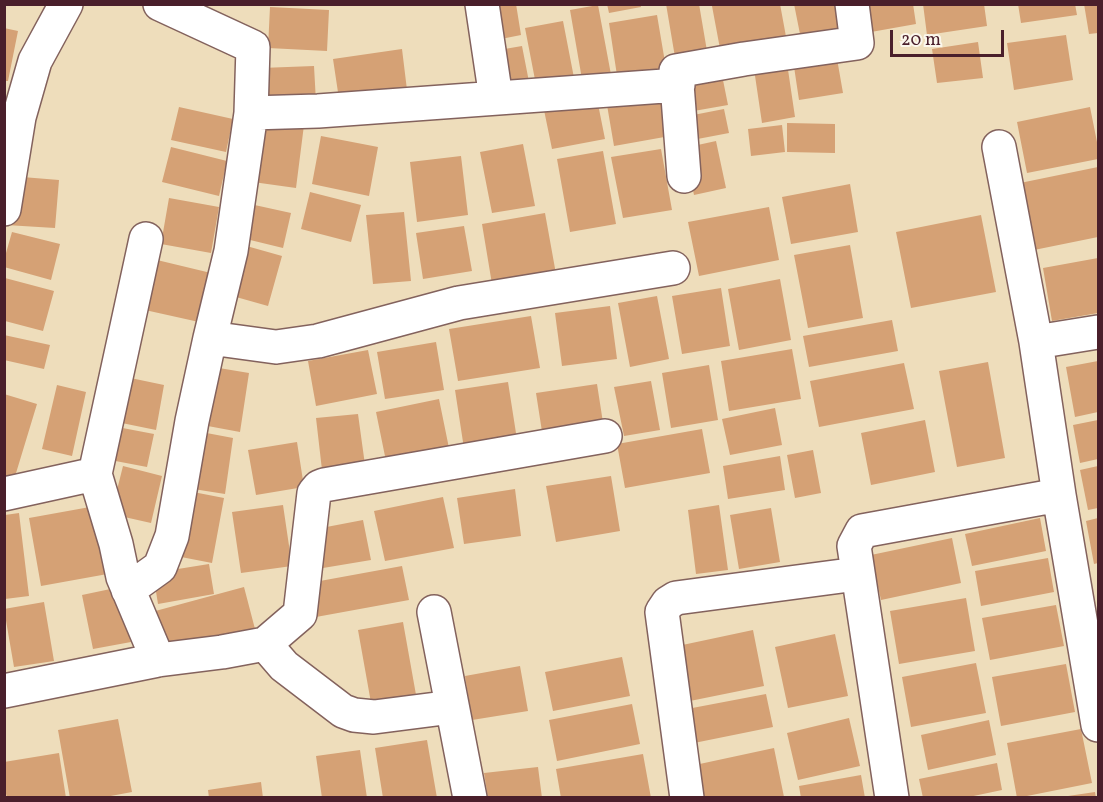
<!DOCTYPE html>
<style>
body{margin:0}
#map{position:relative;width:1103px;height:802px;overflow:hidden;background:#edb;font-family:Vollkorn,serif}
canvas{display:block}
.frame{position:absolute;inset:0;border:6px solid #4a1f2b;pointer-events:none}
.scale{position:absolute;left:890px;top:30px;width:114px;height:27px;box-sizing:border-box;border:3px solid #4a1f2b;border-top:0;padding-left:8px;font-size:18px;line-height:21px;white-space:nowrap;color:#4a1f2b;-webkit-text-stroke:4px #fbf7ec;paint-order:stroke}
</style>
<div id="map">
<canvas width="1103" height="802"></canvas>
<div class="frame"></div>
<div class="scale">20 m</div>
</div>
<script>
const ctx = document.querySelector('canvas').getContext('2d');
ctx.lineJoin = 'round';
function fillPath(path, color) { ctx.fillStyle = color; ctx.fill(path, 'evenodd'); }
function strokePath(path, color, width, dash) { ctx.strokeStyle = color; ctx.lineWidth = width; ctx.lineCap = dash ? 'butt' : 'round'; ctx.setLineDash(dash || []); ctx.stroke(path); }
fillPath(new Path2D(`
 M484,4H516L521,35L491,41Z
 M607,4H640L641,7L609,13Z
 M666,4H699L708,57L676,63Z
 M723,4H780L787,42L721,54L712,6Z
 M794,4H844L850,36L802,44Z
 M867,4H913L916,24L871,32Z
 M923,4H984L987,26L927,35Z
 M1018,4H1075L1077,15L1021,23Z
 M1084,4H1098V33L1089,34Z
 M598,5L612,80L583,85L570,10Z
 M270,7L329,10L327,51L268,48Z
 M657,15L667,74L618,82L609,23Z
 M563,21L575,83L537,90L525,28Z
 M4,28L18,31L8,81H4Z
 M1066,35L1073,80L1014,90L1007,43Z
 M978,42L983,78L937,83L932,49Z
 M522,46L530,87L500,92L493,51Z
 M402,49L407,90L339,99L333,59Z
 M836,53L843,93L799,100L793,60Z
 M787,63L795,117L762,123L754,69Z
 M314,66L316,102L263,105L261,68Z
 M721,70L728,105L688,112L682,77Z
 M663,95L670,136L614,146L607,105Z
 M597,99L605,139L552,149L544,110Z
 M179,107L233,119L226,152L171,140Z
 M1090,107L1098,147V159L1027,173L1017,122Z
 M724,109L729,133L687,141L683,117Z
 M262,120L304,125L296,188L253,182Z
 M787,123L835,124V153L787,152Z
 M782,125L785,152L751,156L748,129Z
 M321,136L378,147L369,196L312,184Z
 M716,141L726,188L694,195L684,148Z
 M523,144L535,206L492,213L480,152Z
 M171,147L227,161L219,196L162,182Z
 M661,149L672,210L623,218L611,157Z
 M603,151L616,224L570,232L557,159Z
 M461,156L468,215L417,222L410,162Z
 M1098,167V237L1034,250L1020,183Z
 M10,176L59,180L55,228L6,225Z
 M850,184L858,232L791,244L782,197Z
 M310,192L361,205L351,242L301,229Z
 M169,198L219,207L211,253L161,244Z
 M250,204L291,213L283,248L242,238Z
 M769,207L779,260L699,276L688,222Z
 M404,212L411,281L373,284L366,215Z
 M545,213L556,274L492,284L482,224Z
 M981,215L996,292L911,308L896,232Z
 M464,226L472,271L423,279L416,233Z
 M12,232L60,244L51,280L4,267V260Z
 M243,245L282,256L268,306L229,295Z
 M850,245L863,318L808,328L794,255Z
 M1098,258V313L1052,321L1043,268Z
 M157,260L211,273L199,322L145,310Z
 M5,278L54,291L43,331L5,321Z
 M780,279L791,340L739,350L728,289Z
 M721,288L730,346L682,354L672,296Z
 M657,296L669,359L630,367L618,303Z
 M610,306L617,359L562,366L555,313Z
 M531,316L540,368L458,381L449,329Z
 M892,320L898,351L809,367L803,336Z
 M4,335L50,345L44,369L4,360Z
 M436,342L444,390L385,399L377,352Z
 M792,349L801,399L729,411L721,361Z
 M368,350L377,394L316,406L308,361Z
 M1098,361V412L1075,417L1066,367Z
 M988,362L1005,458L957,467L939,371Z
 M904,363L914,409L819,427L810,381Z
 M709,365L718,420L671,428L662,373Z
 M207,366L249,373L240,432L197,424Z
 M121,376L164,385L156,430L112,421Z
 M651,381L660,430L624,436L614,387Z
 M508,382L518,446L465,455L455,390Z
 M597,384L604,429L543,438L536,393Z
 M57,385L86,392L72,456L42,449Z
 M4,394L37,404L13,483L4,480Z
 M439,399L450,453L387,466L376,412Z
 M775,408L782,445L730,455L722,419Z
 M358,414L365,465L322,470L316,418Z
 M925,420L935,472L871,485L861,433Z
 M1098,420V459L1080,463L1073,425Z
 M112,426L154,434L147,467L105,459Z
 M702,429L710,473L625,488L617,444Z
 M196,431L233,438L225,494L187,488Z
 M297,442L304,487L256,495L248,450Z
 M813,450L821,493L795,498L787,455Z
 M780,456L785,490L728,499L723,466Z
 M123,466L162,476L151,523L111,514Z
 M1098,466V508L1088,510L1080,470Z
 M611,476L620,531L556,542L546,486Z
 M515,489L521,536L464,544L457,498Z
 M188,491L224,498L212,563L176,556Z
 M443,497L454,548L385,561L374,511Z
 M101,505L113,573L41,586L29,518Z
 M283,505L292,566L241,573L232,512Z
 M719,505L728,570L696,574L688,510Z
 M771,508L780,562L739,569L730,515Z
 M19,513L29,596L5,599V515Z
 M1040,518L1046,551L972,566L965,534Z
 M1098,518V563L1094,564L1086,521Z
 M363,520L371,560L323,568L316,529Z
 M952,538L961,583L881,600L871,555Z
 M1048,558L1054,592L981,606L975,571Z
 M209,564L214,594L158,604L153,573Z
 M402,566L409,600L316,617L309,583Z
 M120,587L131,642L93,649L82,595Z
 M244,587L255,629L159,655L148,613Z
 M966,598L975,651L899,664L890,611Z
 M44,602L54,661L14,667L4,609Z
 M1056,605L1064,646L990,660L982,618Z
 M403,622L418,706L373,714L358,630Z
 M753,630L764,686L685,702L673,647Z
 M835,634L848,696L788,708L775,647Z
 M622,657L630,696L553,711L545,672Z
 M976,663L986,713L911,727L902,677Z
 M1066,664L1075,712L1001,726L992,677Z
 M520,666L528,711L472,720L465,676Z
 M766,694L773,727L694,743L687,709Z
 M632,704L640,744L557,761L549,720Z
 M849,718L860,766L798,780L787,733Z
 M118,719L132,792L100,798H70L58,730Z
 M989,720L996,755L928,770L921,735Z
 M1081,729L1092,783L1017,798L1007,743Z
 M427,740L437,798H383L375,748Z
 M774,748L784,797L702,798L695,765Z
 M360,750L367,798H322L316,756Z
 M59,753L66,798H7L4,785V762Z
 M643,754L651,798H561L556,769Z
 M997,763L1002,790L964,798H923L919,779Z
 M538,767L542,798H488L484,773Z
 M861,775L865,798H801L799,786Z
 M261,782L263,798H209L208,790Z
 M1095,792L1096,798H1068V796Z`), '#d5a175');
const minor = new Path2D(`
 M482,4L496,98
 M251,113L318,111L678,85
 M999,147L1036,342L1059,495L1098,725
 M684,176L676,71L744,59L857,43L852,4
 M4,209L19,117L35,61L66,4
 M146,239L95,474L116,544L123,577L158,660
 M210,338L276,347L318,341L459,303L673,268
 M1036,342L1098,332
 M4,494L95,474
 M128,590L160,567L172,536L192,421L210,338L231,251L251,113L253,47L160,4
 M434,612L470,798
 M265,644L284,666L343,711L354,715L374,717L452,707
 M4,691L158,660L222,652L265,644L300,614L314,493L319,487L324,485L605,436
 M687,798L662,612L668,603L676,598L857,574
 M892,798L854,546L862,531L1059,495`);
strokePath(minor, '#83625d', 36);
strokePath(minor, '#fff', 33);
</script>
